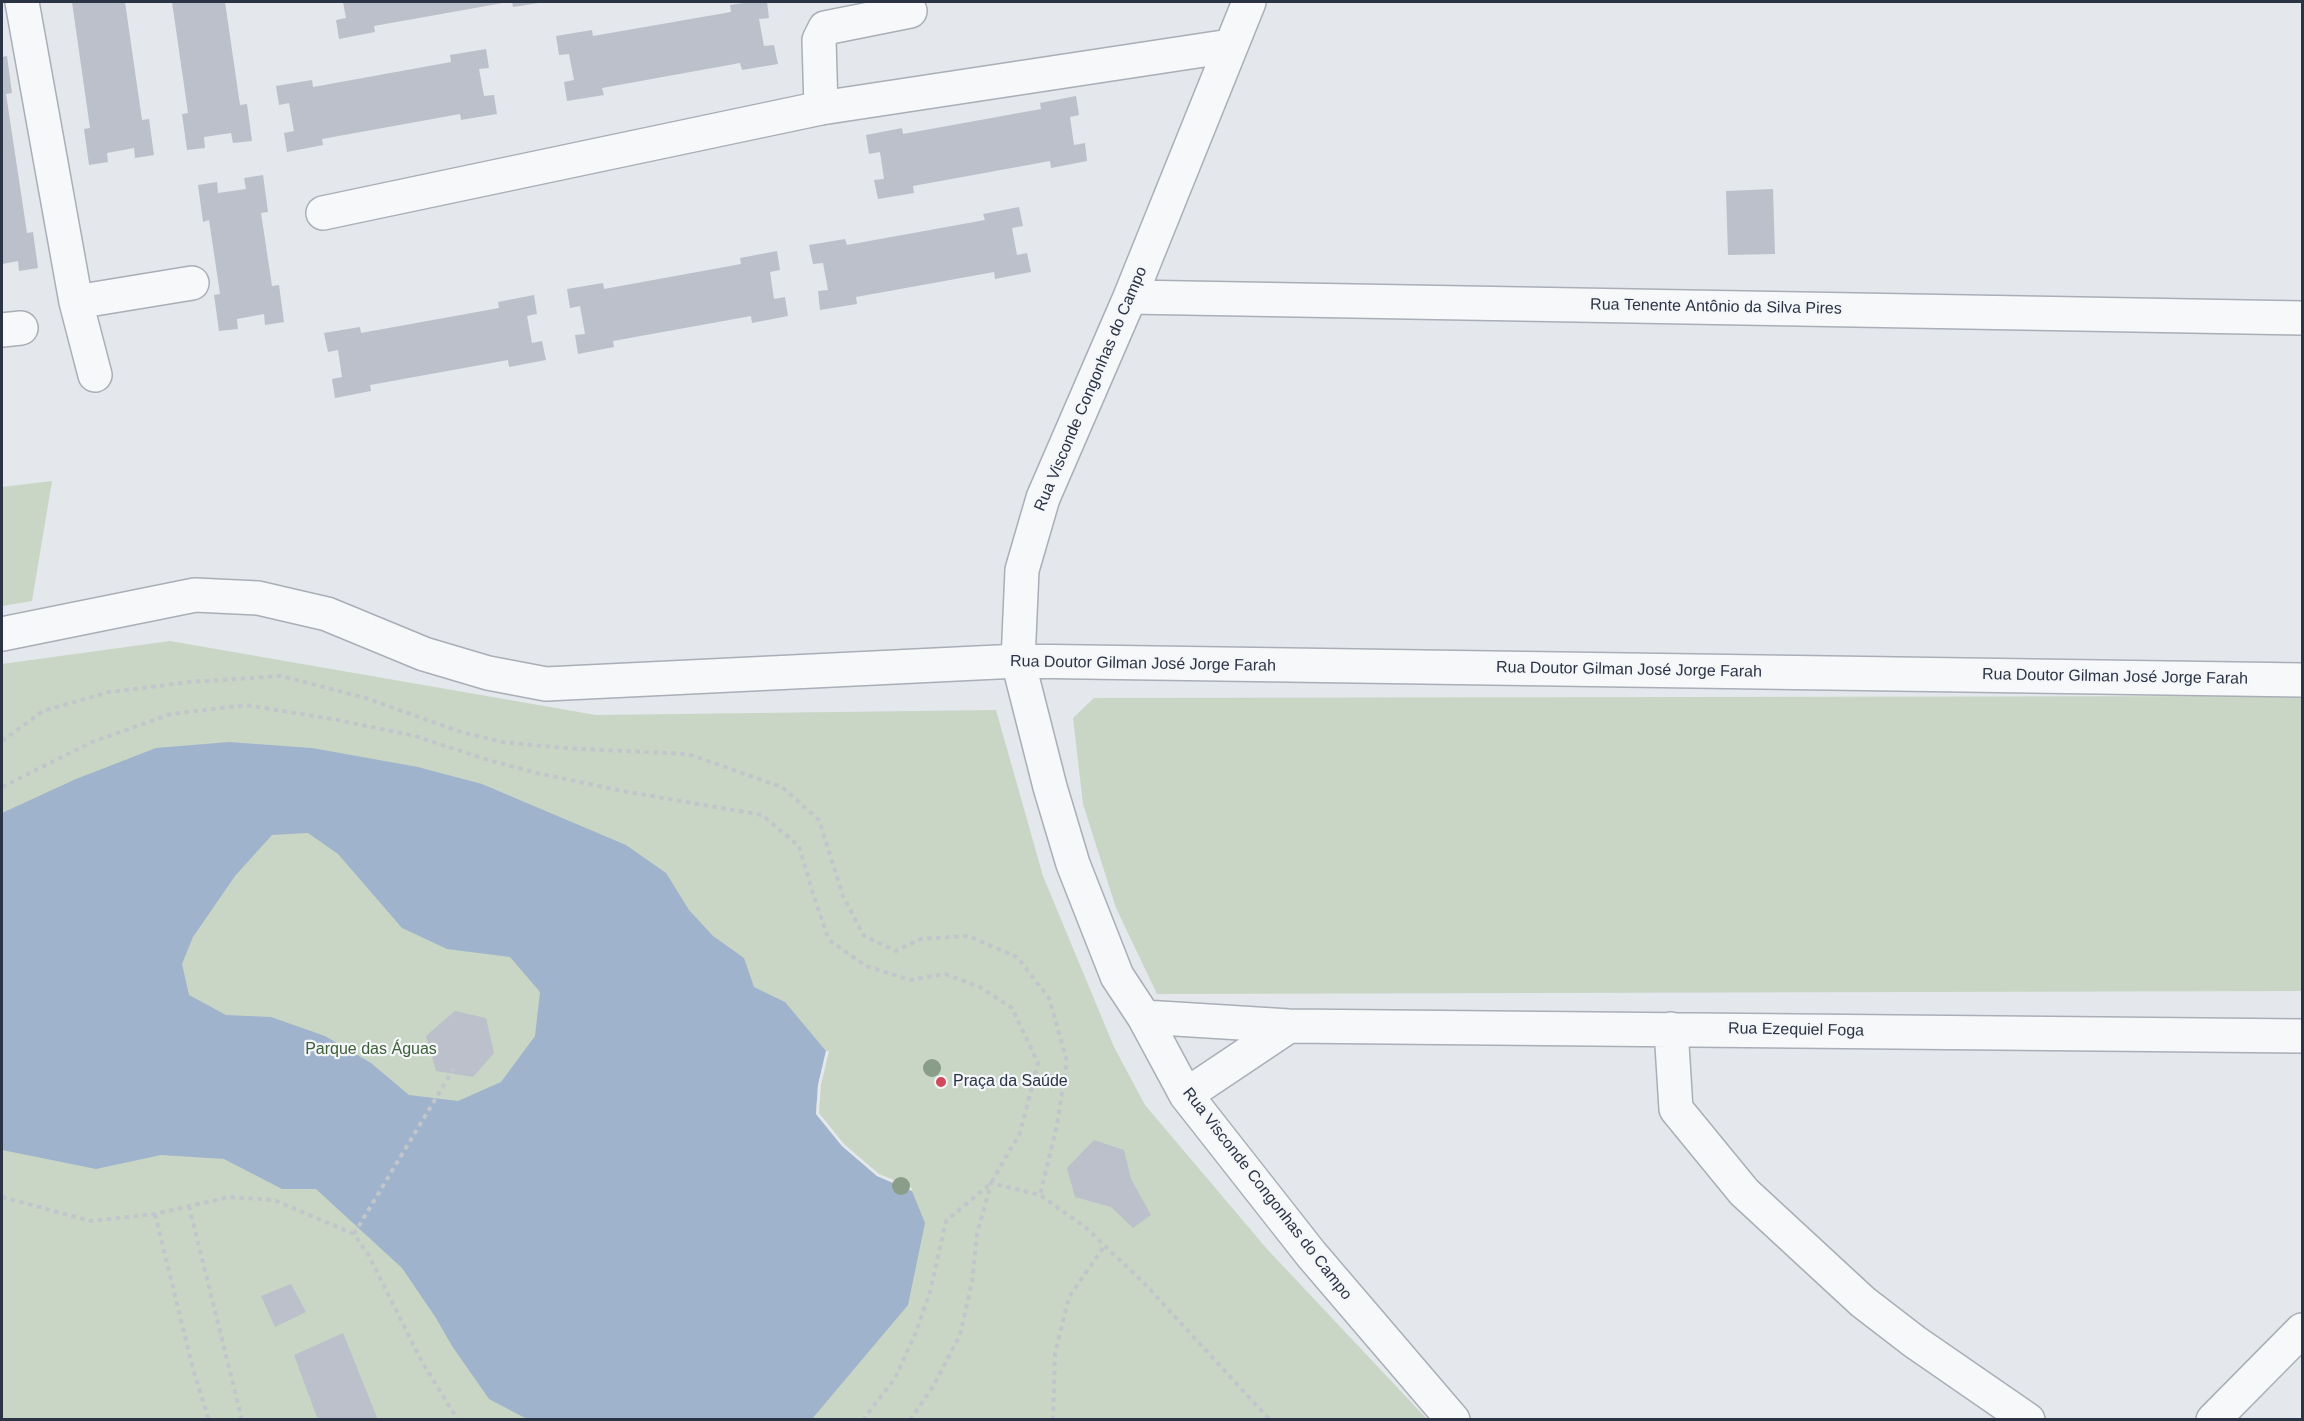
<!DOCTYPE html>
<meta charset="utf-8">
<style>
body{margin:0}
#map{position:relative;width:2304px;height:1421px;overflow:hidden;background:#e4e7ec;font-family:Helvetica,sans-serif}
canvas{display:block}
.frame{position:absolute;inset:0;border:3px solid #2b3445;pointer-events:none}
</style>
<div id="map">
<canvas width="2304" height="1421"></canvas>
<div class="frame"></div>
</div>
<script>
const ctx = document.querySelector('canvas').getContext('2d');
ctx.lineJoin = 'round';
function fillPath(path, color) { ctx.fillStyle = color; ctx.fill(path, 'evenodd'); }
function strokePath(path, color, width, dash) { ctx.strokeStyle = color; ctx.lineWidth = width; ctx.lineCap = dash ? 'butt' : 'round'; ctx.setLineDash(dash || []); ctx.stroke(path); }
function drawText(font, color, halo, rows, align = 'center') {
  ctx.font = font + ' Helvetica,sans-serif'; ctx.lineWidth = 4.5; ctx.setLineDash([]); ctx.textBaseline = 'middle'; ctx.strokeStyle = halo; ctx.fillStyle = color; for (const [text, x, y, turn = 0] of rows) {
    ctx.save(); ctx.translate(x, y); ctx.rotate((+turn || 0) * Math.PI / 180); ctx.textAlign = isNaN(turn) ? turn : align; if (halo) ctx.strokeText(text, 0, 0); ctx.fillText(text, 0, 0); ctx.restore();
  }
}
fillPath(new Path2D(`
 M52,481L32,601L2,606V487Z
 M170,641L596,715L996,710L1043,876L1114,1047L1145,1105L1267,1249L1427,1419L2,1420V664Z
 M2302,696V991L1157,994L1116,908L1083,804L1073,718L1094,698Z`), '#c9d6c5');
fillPath(new Path2D(`
 M229,742L312,748L418,767L482,784L626,845L666,873L689,910L713,936L744,958L754,987L785,1002L826,1051L818,1085L816,1114L842,1146L877,1176L912,1191L925,1223L908,1305L812,1419H527L489,1399L452,1346L436,1318L402,1268L316,1189H282L224,1159L161,1155L96,1169L2,1150V813L76,779L156,748ZM308,833L338,854L402,928L447,949L510,957L540,992L535,1036L501,1082L458,1101L409,1095L371,1063L325,1036L271,1017L226,1015L189,995L182,964L193,937L235,876L272,835Z`), '#9fb4cc');
fillPath(new Path2D(`
 M826,1051H829L821,1085L819,1113L844,1144L879,1174L911,1187L912,1191L877,1176L842,1146L816,1114L818,1085Z`), '#e4e7ec');
fillPath(new Path2D(`
 M72,2H125L142,120L149,119L154,155L135,158L134,148L107,153L108,162L89,165L84,129L90,128Z
 M172,2H225L240,105L247,104L252,141L233,143L231,133L204,137L205,148L187,150L182,114L188,113Z
 M343,2H503V3L374,26L375,32L339,39L336,20L346,18Z
 M512,2H539V3L513,7Z
 M750,2H767L769,18L759,19L764,46L774,45L778,64L742,70L740,63L602,88L604,95L567,101L564,82L574,80L569,54L559,55L556,36L592,30L593,36L731,12L730,5Z
 M486,49L489,68L479,69L484,96L494,95L497,114L461,120L460,114L322,139L323,145L287,152L284,133L294,131L289,103L279,105L276,86L312,80L313,87L451,62L450,55Z
 M7,56L12,93L6,94L27,233L33,232L38,268L19,271L18,261L2,264V57Z
 M1076,96L1079,115L1070,117L1074,145L1085,143L1087,161L1051,168L1050,161L913,186L914,193L878,199L874,180L884,179L880,152L869,154L866,135L902,128L903,134L1041,109L1040,103Z
 M263,175L268,212L261,213L272,286L279,285L284,322L265,325L264,314L237,319L238,329L219,331L214,295L220,294L209,220L203,222L198,185L217,182L218,193L246,189L244,178Z
 M1773,189L1775,254L1728,255L1726,191Z
 M1019,207L1023,226L1012,228L1017,255L1027,253L1031,272L995,279L994,272L856,297L857,304L820,310L818,291L828,290L823,263L813,264L809,245L845,239L847,245L985,220L983,214Z
 M777,251L780,270L770,272L774,299L785,297L788,316L752,323L751,316L613,341L614,347L578,354L575,335L585,334L580,306L570,308L567,289L603,283L604,289L741,264L740,258Z
 M534,295L537,314L527,316L532,343L542,341L546,360L509,367L508,360L370,385L371,391L335,398L332,379L342,377L338,350L328,352L324,333L360,327L361,333L499,308L498,302Z
 M455,1011L486,1018L494,1053L473,1077L436,1071L426,1036Z
 M1094,1140L1124,1150L1131,1179L1151,1215L1133,1228L1111,1207L1075,1197L1067,1168Z
 M291,1284L306,1312L275,1327L261,1296Z
 M343,1333L378,1420H318L294,1355Z`), '#bbc0ca');
const minor = new Path2D(`
 M22,2L76,302L95,375
 M1249,2L1130,297L1043,498L1022,570L1018,661L1050,787L1073,864L1117,976L1144,1017L1186,1095L1311,1254L1453,1420
 M821,108L819,40L825,28L910,11
 M323,213L821,108L1230,46
 M1130,297L2302,318
 M76,302L192,283
 M2,330L21,328
 M2,634L195,595L258,598L327,614L424,654L488,673L546,684L1018,661L2302,680
 M1144,1017L1289,1026L2302,1036
 M1671,1029L1676,1109L1744,1192L1863,1302L1915,1342L2028,1420
 M1186,1095L1289,1026
 M2213,1420L2302,1330`);
strokePath(minor, '#a9aeb7', 36);
strokePath(new Path2D(`
 M2,741L43,711L109,692L190,682L281,676L366,698L458,731L502,742L563,748L688,754L782,787L819,820L843,896L864,936L896,951L920,939L968,936L1017,957L1049,998L1067,1061L1057,1125L1040,1195
 M2,787L92,742L171,714L246,705L338,720L415,736L488,760L541,774L628,792L762,815L799,846L814,897L829,940L866,966L910,980L945,974L980,987L1012,1008L1038,1063L1020,1133L991,1183L946,1221L930,1292L915,1335L895,1378L863,1420
 M2,1197L91,1221L155,1214L229,1197L274,1200L354,1234L368,1254L422,1362L458,1420
 M189,1206L242,1420
 M155,1214L193,1369L209,1420
 M354,1234L454,1068
 M910,1420L934,1385L960,1335L972,1282L977,1234L991,1183L1040,1195L1085,1227L1143,1282L1270,1420
 M1053,1420L1055,1353L1069,1297L1105,1245`), '#c2c5cb', 4, [4.5, 4.5]);
strokePath(minor, '#f7f8fa', 33);
ctx.fillStyle = '#899d89';
for (const [x, y] of [
 [932,1068],
 [901,1186]
]) { ctx.beginPath(); ctx.arc(x, y, 9, 0, 2 * Math.PI); ctx.fill(); }
for (const [x, y, r, color] of [
 [941,1082,6,"#d1495b"]
]) { const dot = new Path2D(); dot.arc(x, y, r, 0, 2 * Math.PI); ctx.fillStyle = color; ctx.fill(dot); strokePath(dot, '#f4f6f9', 2); }
drawText('16px', '#2b3445', '#f4f6f9', [
 ["Rua Tenente Antônio da Silva Pires",1716,307,1],
 ["Rua Visconde Congonhas do Campo",1091,389,-67],
 ["Rua Doutor Gilman José Jorge Farah",1143,664,1],
 ["Rua Doutor Gilman José Jorge Farah",1629,670,1],
 ["Rua Doutor Gilman José Jorge Farah",2115,677,1],
 ["Rua Ezequiel Foga",1796,1030,1],
 ["Rua Visconde Congonhas do Campo",1267,1194,52]
]);
drawText('16px', '#3f6138', '#f4f6f9', [
 ["Parque das Águas",371,1050]
]);
drawText('16px', '#2b3445', '#f4f6f9', [
 ["Praça da Saúde",953,1082]
], 'left');
</script>
